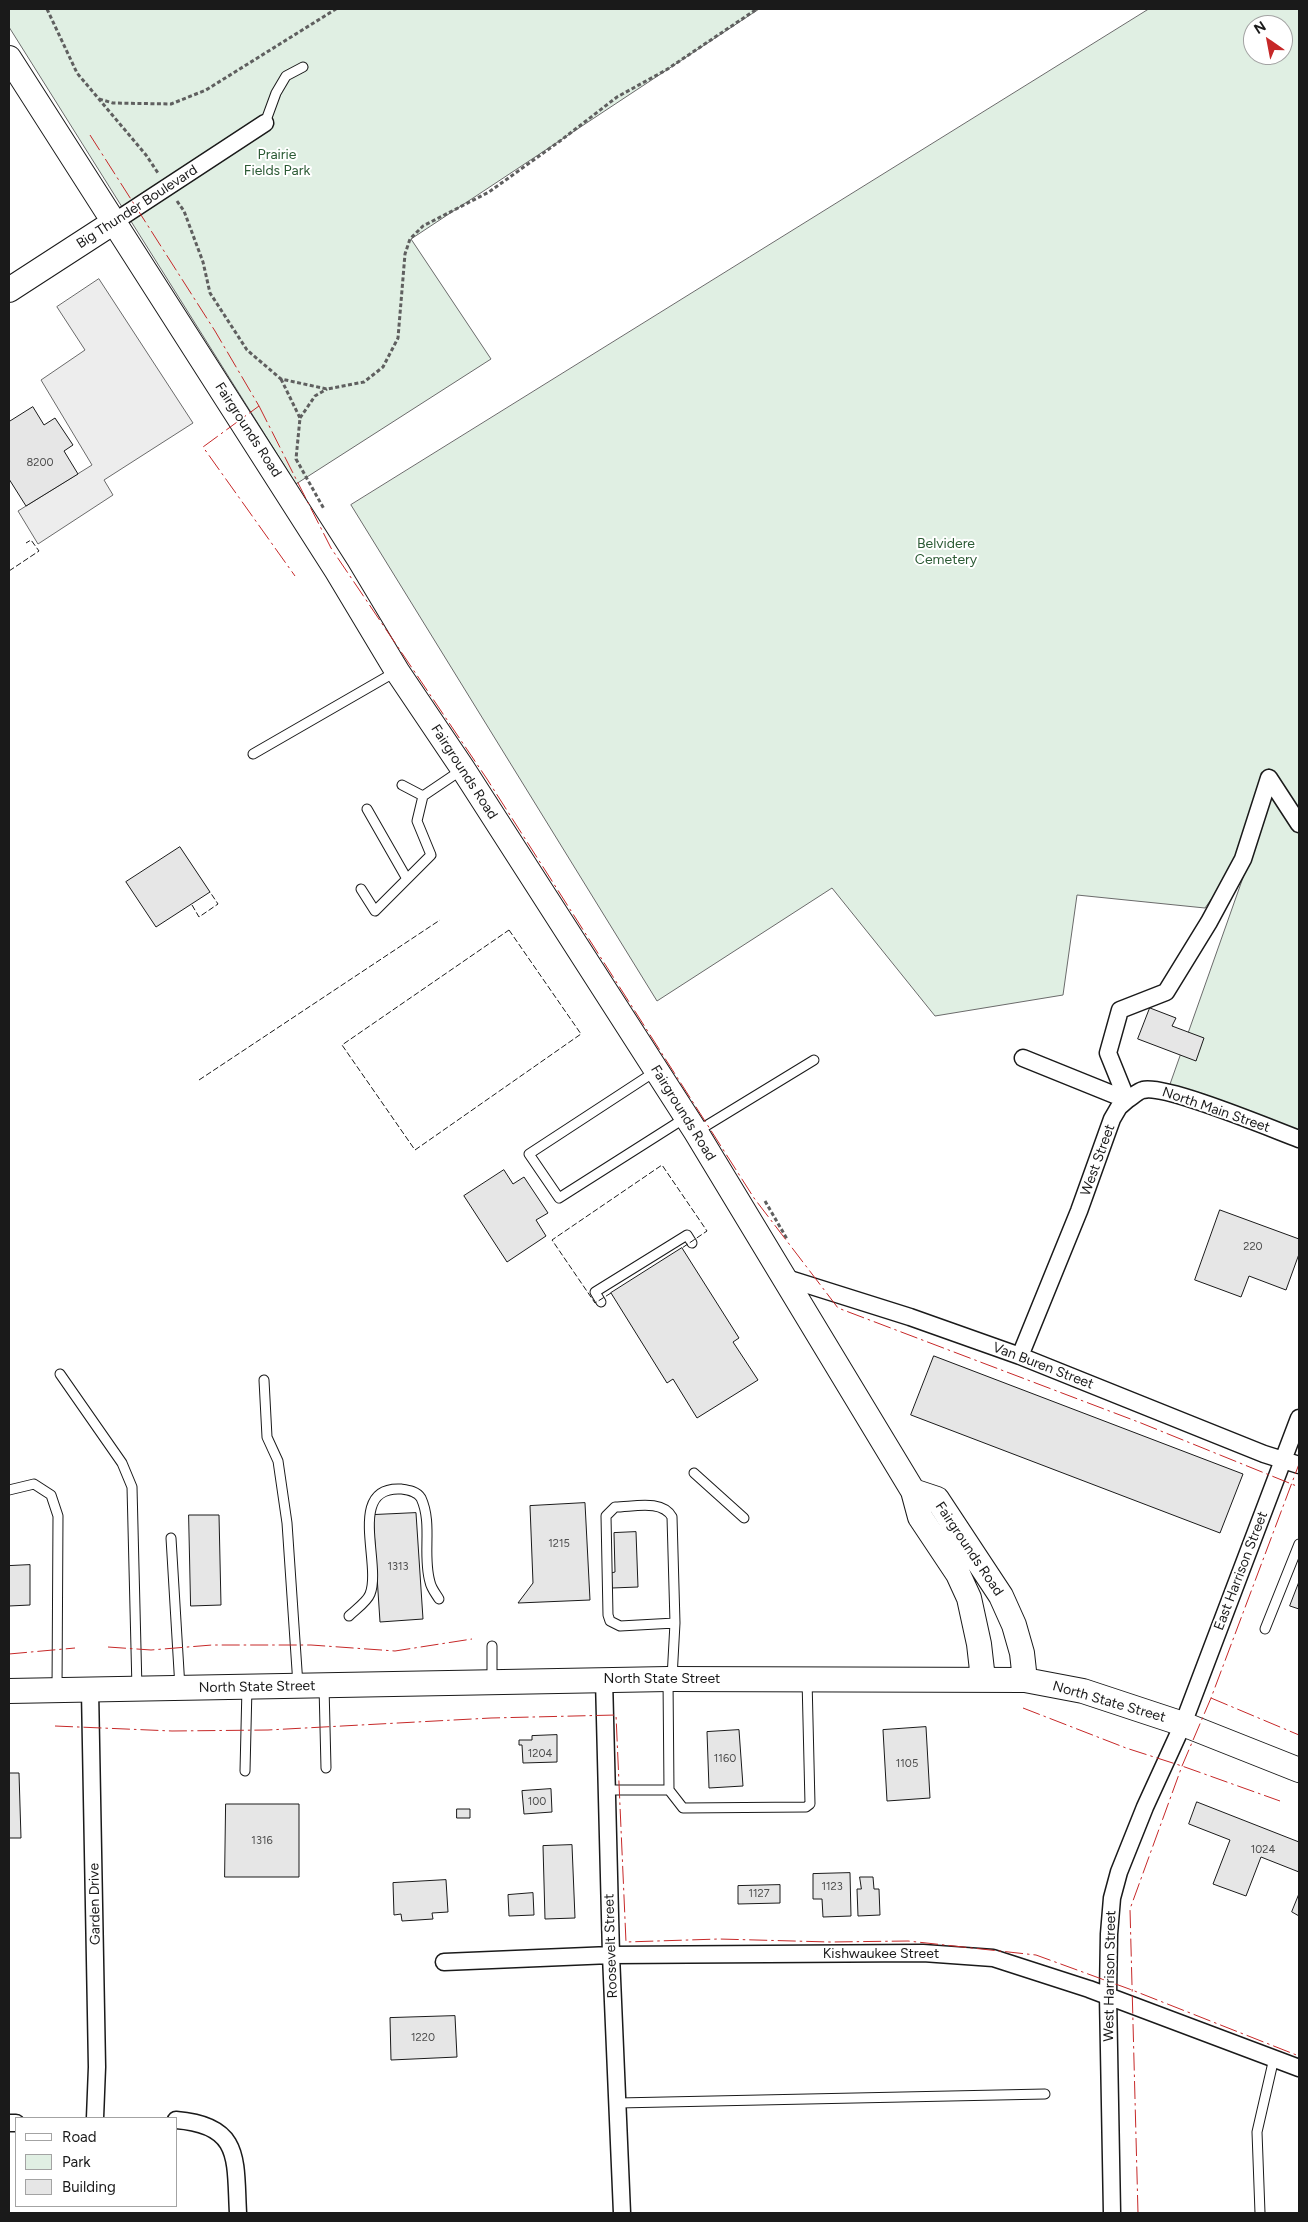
<!DOCTYPE html>
<style>
body{margin:0}
#map{position:relative;width:1308px;height:2222px;overflow:hidden;background:#fff;font-family:Figtree,sans-serif}
canvas{display:block}
.frame{position:absolute;inset:0;border:10px solid #1a1a1a;pointer-events:none}
.legend{position:absolute;left:15px;top:2117px;width:162px;height:90px;box-sizing:border-box;background:#fff;border:1px solid #a3a3a3;margin:0;padding:6px 9px;list-style:none;font-size:15px;color:#1a1a1a}
.legend li{display:flex;align-items:center;gap:10px;height:25px}
.legend b{width:25px;border:1px solid #a3a3a3}
.north{position:absolute;left:1243px;top:15px;width:50px;height:50px;box-sizing:border-box;background:#fff;border:1px solid #a3a3a3;border-radius:50%;rotate:327deg;font-size:14px;font-weight:700;line-height:20px;text-align:center;color:#1a1a1a}
.north::after{content:'';display:block;margin:auto;width:18px;height:22px;background:#c62828;clip-path:polygon(50% 0,100% 100%,50% 72%,0 100%)}
</style>
<div id="map">
<canvas width="1308" height="2222"></canvas>
<div class="frame"></div>
<ul class="legend">
<li><b style="height:6px;background:#fff"></b>Road</li>
<li><b style="height:14px;background:#e0efe3"></b>Park</li>
<li><b style="height:14px;background:#e6e6e6"></b>Building</li>
</ul>
<div class="north">N</div>
</div>
<script>
const ctx = document.querySelector('canvas').getContext('2d');
ctx.lineJoin = 'round';
function fillPath(path, color) { ctx.fillStyle = color; ctx.fill(path, 'evenodd'); }
function strokePath(path, color, width, dash) { ctx.strokeStyle = color; ctx.lineWidth = width; ctx.lineCap = dash ? 'butt' : 'round'; ctx.setLineDash(dash || []); ctx.stroke(path); }
function drawText(font, color, halo, rows, align = 'center') {
  ctx.font = font + ' Figtree,sans-serif'; ctx.lineWidth = 4; ctx.setLineDash([]); ctx.textBaseline = 'middle'; ctx.strokeStyle = halo; ctx.fillStyle = color; for (const [text, x, y, turn = 0] of rows) {
    ctx.save(); ctx.translate(x, y); ctx.rotate((+turn || 0) * Math.PI / 180); ctx.textAlign = isNaN(turn) ? turn : align; if (halo) ctx.strokeText(text, 0, 0); ctx.fillText(text, 0, 0); ctx.restore();
  }
}
const green = new Path2D(`
 M9,9H759L411,239L491,359L296,484L9,27Z
 M1149,9H1299V1135L1169,1087L1275,787L1224,881L1205,908L1077,895L1063,995L935,1016L832,888L657,1001L351,505ZM1253,25H1283V55H1253Z`);
fillPath(green, '#e0efe3');
strokePath(green, '#6a6a6a', 1);
const parking = new Path2D(`
 M99,279L193,423L104,480L113,495L38,544L18,511L92,465L41,380L85,350L57,307Z`);
fillPath(parking, '#ededed');
strokePath(parking, '#6a6a6a', 1);
const building = new Path2D(`
 M33,407L44,425L55,418L73,445L64,451L78,474L26,506L9,479V422Z
 M180,847L210,892L156,927L126,882Z
 M1150,1008L1176,1018L1172,1026L1204,1038L1196,1061L1138,1039Z
 M504,1170L513,1184L524,1177L548,1213L536,1220L546,1236L507,1262L464,1196Z
 M1220,1210L1299,1239V1254L1286,1290L1249,1276L1241,1297L1195,1280Z
 M682,1248L739,1338L733,1342L758,1380L697,1418L673,1379L667,1383L611,1293Z
 M934,1356L1243,1474L1220,1533L911,1415Z
 M585,1503L590,1600L518,1603L533,1583L530,1506Z
 M416,1513L423,1619L380,1622L373,1515Z
 M189,1515H219L221,1605L191,1606Z
 M636,1532L638,1587L612,1588L611,1573L615,1572L614,1533Z
 M30,1565V1605L9,1606V1566Z
 M1299,1582V1609L1290,1606Z
 M926,1727L930,1798L887,1801L883,1730Z
 M739,1730L743,1786L709,1788L707,1732Z
 M557,1735V1762L523,1763L522,1745H519V1740H532V1736Z
 M9,1773H19L21,1838H9Z
 M551,1789L552,1812L524,1814L522,1791Z
 M1197,1802L1299,1842V1872L1261,1857L1246,1896L1213,1884L1230,1840L1189,1824Z
 M226,1804H299V1877H225Z
 M457,1809H470V1818H457Z
 M572,1845L575,1918L545,1919L543,1846Z
 M850,1873L851,1916L823,1917L822,1899H813V1874Z
 M860,1877H873L874,1889H879L880,1915L858,1916L857,1889H861Z
 M446,1880L448,1912L432,1913L433,1919L402,1921L401,1914L394,1915L393,1883Z
 M780,1885V1903L738,1904V1886Z
 M533,1893L534,1915L509,1916L508,1895Z
 M1299,1894V1916L1292,1912Z
 M455,2016L457,2057L391,2060L390,2018Z`);
fillPath(building, '#e6e6e6');
strokePath(building, '#1a1a1a', 1);
const service = new Path2D(`
 M265,123L276,93L286,76L303,67
 M253,754L397,671
 M402,785L423,796L463,769
 M367,809L407,879
 M361,889L375,911L431,855L417,821L423,796
 M656,1071L529,1154L559,1198L685,1118
 M696,1132L814,1060
 M601,1302L595,1292L687,1235L692,1243
 M60,1374L122,1463L132,1487L137,1689
 M264,1380L267,1437L278,1461L287,1523L298,1685
 M694,1473L744,1518
 M9,1490L34,1484L51,1495L58,1516L57,1690
 M171,1538L180,1688
 M349,1616C355,1610 367,1602 370,1594C382,1564 346,1486 401,1489C408,1490 417,1491 421,1498C433,1524 422,1555 430,1582C431,1588 436,1594 439,1599
 M1265,1629L1299,1544
 M672,1678L675,1623L672,1517C662,1499 633,1507 615,1507L606,1516L608,1615L610,1621L620,1626L675,1623
 M492,1681V1646
 M324,1686L326,1768
 M245,1771L247,1687
 M607,1790H669L668,1680
 M669,1790L683,1808L806,1807L810,1804L807,1679
 M618,2103L1045,2094
 M1260,2213L1257,2132L1274,2058`);
const minor = new Path2D(`
 M114,222L265,123
 M1269,778L1299,824
 M1023,1058L1127,1100C1132,1097 1138,1091 1143,1090C1165,1084 1272,1129 1299,1139
 M783,1277L910,1317L1020,1356L1264,1454L1299,1465
 M1020,1356L1079,1211L1112,1119L1119,1107L1127,1100L1108,1053L1120,1010L1166,992L1209,922L1243,859L1269,778
 M604,1679L611,1955L622,2213
 M90,1690L97,2067L95,2118
 M444,1962L611,1955L923,1953L993,1958L1089,1989L1299,2068
 M176,2120C242,2125 235,2160 238,2213
 M9,2123H16
 M1112,2213L1108,1995L1109,1934L1112,1898L1119,1872L1145,1807L1183,1724L1299,1418`);
const secondary = new Path2D(`
 M9,58L337,571L397,671L463,769L696,1132L913,1491L920,1517L958,1574L969,1598L979,1644L983,1679
 M9,290L114,222
 M913,1491L937,1499L1001,1596L1014,1625L1022,1653L1025,1680
 M9,1691L668,1679L1025,1680L1083,1691L1183,1724L1299,1770`);
strokePath(service, '#1a1a1a', 11);
strokePath(minor, '#1a1a1a', 19);
strokePath(secondary, '#1a1a1a', 26);
strokePath(new Path2D(`
 M47,9L77,73L146,155L158,173
 M99,99L113,103L171,104L206,90L336,9
 M177,201L184,211L203,262L210,293L247,350L281,379L327,389L364,382L383,367L398,338L405,254L410,239L423,226L489,192L560,141L617,97L666,70L757,9
 M281,379L300,418L296,459L324,509
 M300,418L315,396L327,389
 M765,1201L787,1239`), '#5f5f5f', 3, [4, 2.5]);
strokePath(service, '#fff', 9);
strokePath(minor, '#fff', 16);
strokePath(secondary, '#fff', 24);
strokePath(new Path2D(`
 M9,499V500
 M9,571L39,551L31,540L26,543
 M192,905L199,917L218,904L210,892
 M509,930L581,1034L415,1150L342,1045Z
 M199,1080L440,920
 M611,1293L595,1303L552,1240L662,1165L707,1231L682,1248`), '#1a1a1a', 1, [6, 2.5]);
strokePath(new Path2D(`
 M90,135L215,331L259,406L203,447L295,576
 M259,406L331,548L487,779L754,1198L838,1308L1141,1423L1299,1487
 M108,1647L151,1650L212,1645H311L395,1651L472,1639
 M9,1654L75,1648
 M1211,1698L1299,1735
 M1023,1708L1126,1748L1182,1766L1280,1801
 M55,1726L172,1731L268,1730L491,1718L616,1715L626,1942L719,1939L830,1942L908,1941L1036,1955L1132,1990L1299,2056
 M1138,2213L1130,1909L1182,1766L1211,1698L1299,1464`), '#c62828', 1, [18, 4, 2.5, 4]);
drawText('11px', '#4d4d4d', null, [
 ["8200",40,463],
 ["220",1253,1247],
 ["1215",559,1544],
 ["1313",398,1567],
 ["1204",540,1754],
 ["1160",725,1759],
 ["1105",907,1764],
 ["100",537,1802],
 ["1316",262,1841],
 ["1024",1263,1850],
 ["1123",832,1887],
 ["1127",759,1894],
 ["1220",423,2038]
]);
drawText('14px', '#2b5a34', '#fff', [
 ["Prairie",277,155],
 ["Fields Park",277,171],
 ["Belvidere",946,544],
 ["Cemetery",946,560]
]);
drawText('14px', '#1a1a1a', '#fff', [
 ["Big Thunder Boulevard",137,207,-33],
 ["Fairgrounds Road",248,430,57],
 ["Fairgrounds Road",464,772,57],
 ["North Main Street",1216,1110,19],
 ["Fairgrounds Road",683,1113,58],
 ["West Street",1098,1160,-70],
 ["Van Buren Street",1043,1366,21],
 ["Fairgrounds Road",969,1549,56],
 ["East Harrison Street",1241,1571,-69],
 ["North State Street",662,1679],
 ["North State Street",257,1687,-1],
 ["North State Street",1109,1702,16],
 ["Garden Drive",95,1904,-91],
 ["Roosevelt Street",611,1946,-92],
 ["Kishwaukee Street",881,1954],
 ["West Harrison Street",1110,1976,-89]
]);
</script>
